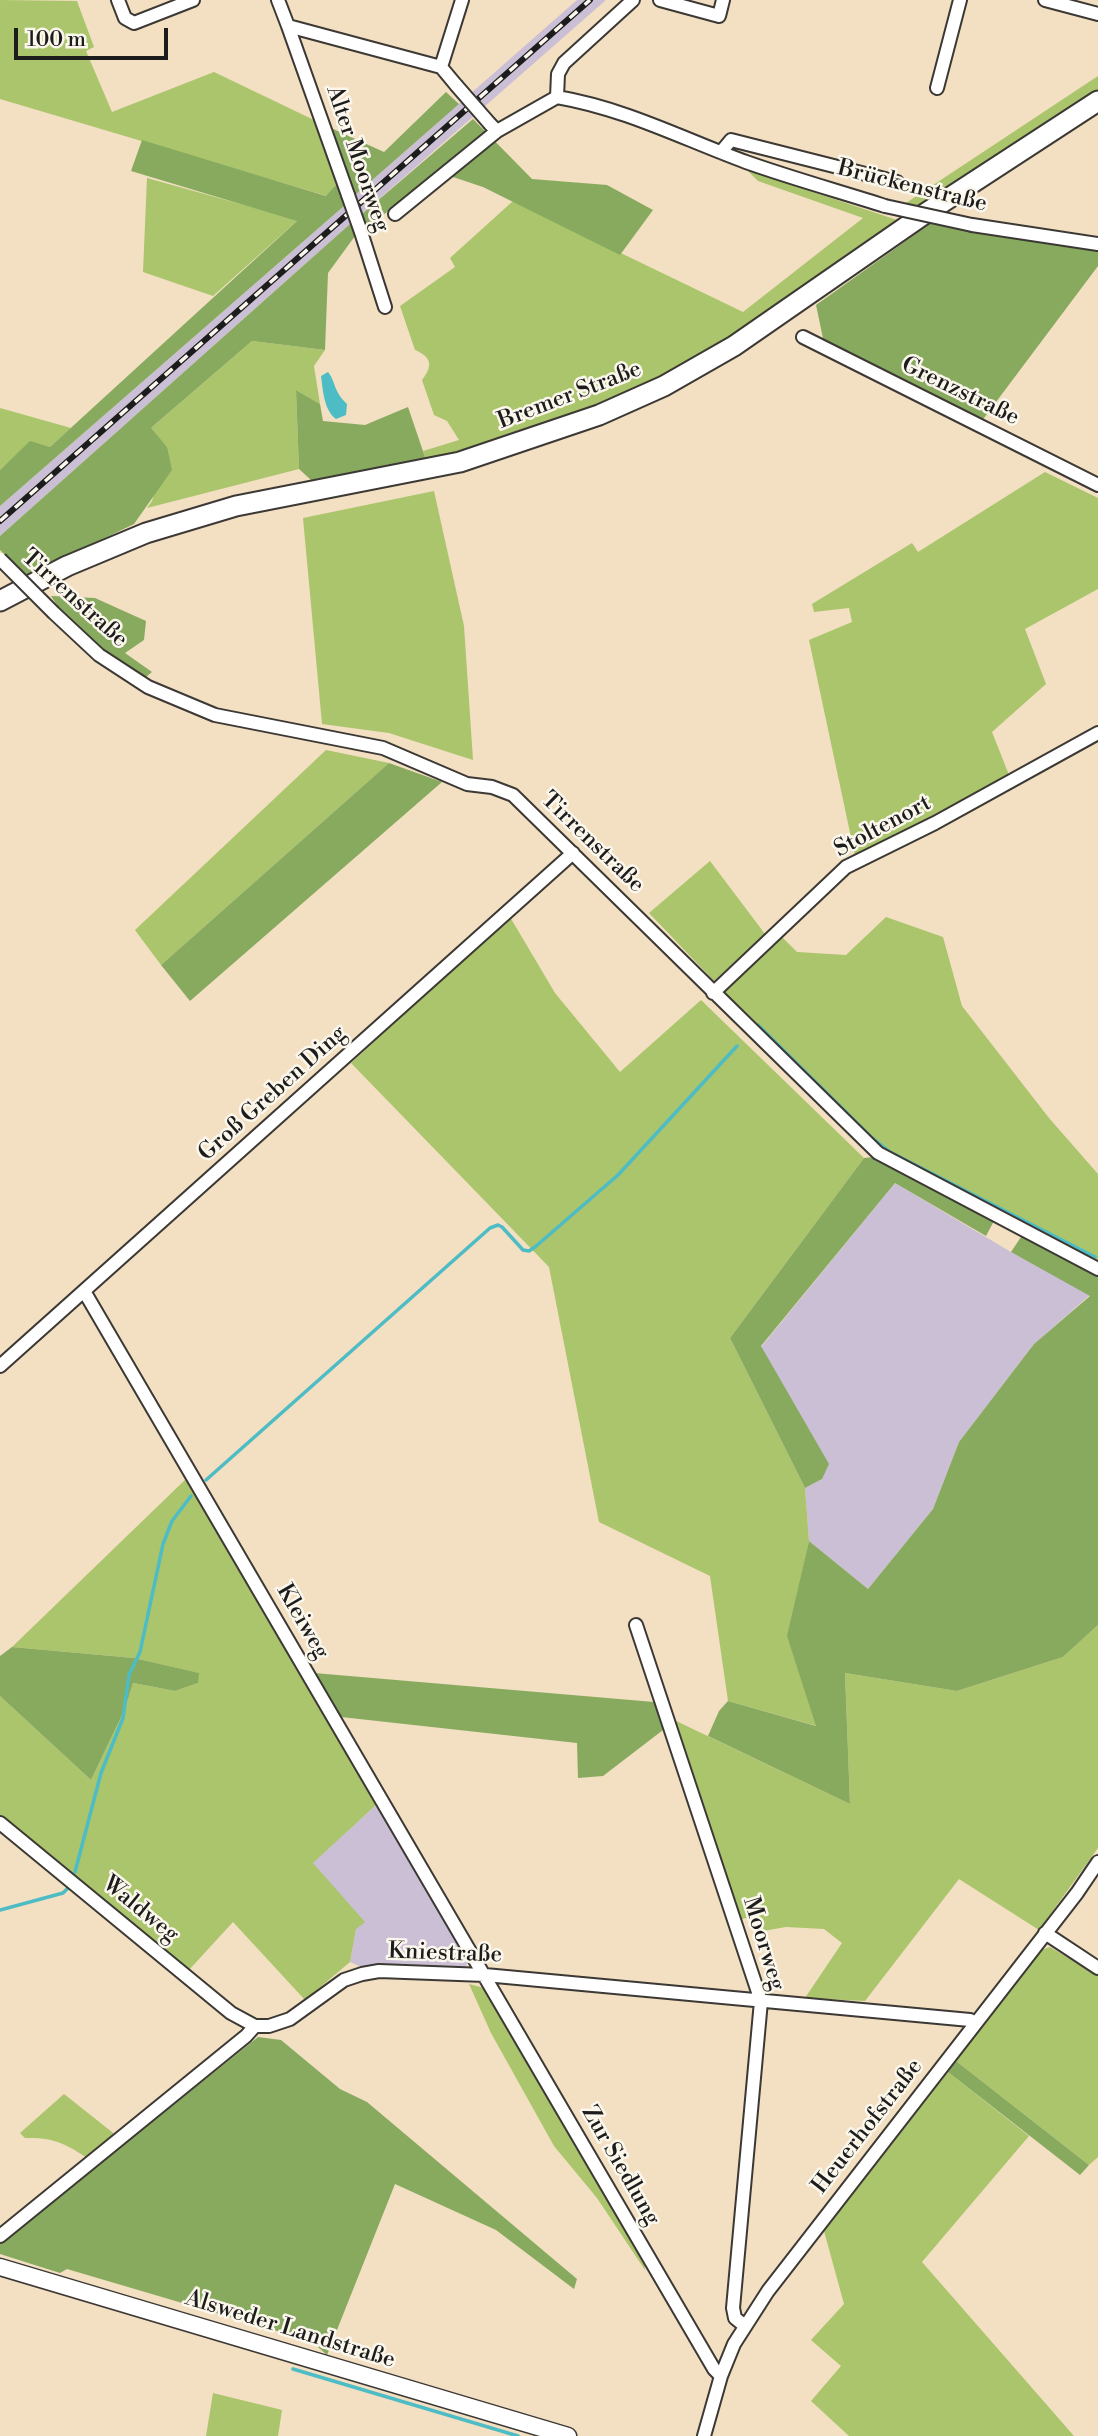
<!DOCTYPE html>
<meta charset="utf-8">
<style>
body{margin:0}
#map{position:relative;width:1098px;height:2436px;overflow:hidden;background:#f3dfc2;font-family:"Libre Bodoni",serif}
canvas{display:block}
.scale{position:absolute;left:14px;top:28px;width:154px;height:32px;box-sizing:border-box;border:4px solid #1c1c1c;border-top:0;padding-left:9px;font-size:21px;line-height:24px;white-space:nowrap;color:#1c1c1c;-webkit-text-stroke:5px #fbf7ec;paint-order:stroke}
</style>
<div id="map">
<canvas width="1098" height="2436"></canvas>
<div class="scale">100 m</div>
</div>
<script>
const ctx = document.querySelector('canvas').getContext('2d');
ctx.lineJoin = 'round';
function fillPath(path, color) { ctx.fillStyle = color; ctx.fill(path, 'evenodd'); }
function strokePath(path, color, width, dash) { ctx.strokeStyle = color; ctx.lineWidth = width; ctx.lineCap = dash ? 'butt' : 'round'; ctx.setLineDash(dash || []); ctx.stroke(path); }
function drawText(font, color, halo, rows, align = 'center') {
  ctx.font = font + ' "Libre Bodoni",serif'; ctx.lineWidth = 5; ctx.setLineDash([]); ctx.textBaseline = 'middle'; ctx.strokeStyle = halo; ctx.fillStyle = color; for (const [text, x, y, turn = 0] of rows) {
    ctx.save(); ctx.translate(x, y); ctx.rotate((+turn || 0) * Math.PI / 180); ctx.textAlign = isNaN(turn) ? turn : align; if (halo) ctx.strokeText(text, 0, 0); ctx.fillText(text, 0, 0); ctx.restore();
  }
}
fillPath(new Path2D(`
 M577,0H606L361,215L354,196Z
 M344,206L350,224L0,536V506Z
 M895,1183L1011,1252L1090,1295L1034,1344L959,1442L933,1509L868,1589L809,1541L805,1488L822,1479L761,1347Z
 M377,1804L465,1952L469,1961L464,1969L359,1966L350,1962L356,1929L312,1863Z`), '#cbbfd6');
fillPath(new Path2D(`
 M0,0L77,1L94,47L86,51L112,112L214,72L316,121L337,184L327,196L0,99Z
 M1098,76V91L922,207L906,203Z
 M747,170L897,220L730,338L659,377L592,406L509,436L426,460L423,451L459,440L447,421L434,415L422,380C433,366 432,357 415,350L400,306L455,267L450,258L513,201L743,312L863,218L758,181Z
 M147,178L298,220L213,296L143,272Z
 M252,341L325,350L314,366L320,404L296,390L299,469L147,508L152,501L167,447L150,429Z
 M0,408L71,428L50,447L30,442L0,470Z
 M1045,472L1098,498V589L1025,629L1046,684L992,732L1009,775L855,856L809,640L852,622L849,608L814,612L812,604L912,543L918,552Z
 M434,491L464,626L473,760L389,733L322,724L303,518Z
 M326,750L389,763L161,965L135,930Z
 M710,861L765,934L714,981L649,913Z
 M510,917L555,993L620,1072L701,1000L864,1158L730,1338L805,1488L809,1541L788,1636L817,1726L728,1701L710,1576L599,1522L549,1267L351,1063Z
 M886,917L943,937L962,1006L1049,1118L1098,1174V1260L881,1150L719,994L781,936L797,952L846,955Z
 M187,1478L377,1804L313,1863L365,1922L356,1929L350,1962L305,2000L233,1922L188,1971L0,1817V1696L91,1780L125,1709L133,1683L175,1691L198,1683V1673L134,1658L12,1647Z
 M1098,1625V1848L1039,1930L959,1879L865,2001L805,1998L842,1943L824,1929L786,1927L763,1931L755,1915L736,1921L672,1719L850,1804L845,1673L957,1691L1063,1657Z
 M1050,1947L1098,1976V2157L1089,2165L956,2061L1041,1950Z
 M469,1984L484,1988L644,2261L645,2270L597,2198L554,2146L491,2033Z
 M948,2072L1029,2136L922,2262L1074,2436H849L811,2401L841,2366L811,2340L844,2304L824,2231Z
 M64,2094L117,2136L89,2159C66,2144 54,2137 25,2138L20,2133Z
 M213,2393L282,2410L278,2436H206Z`), '#aac56b');
fillPath(new Path2D(`
 M446,92L459,104L354,196L331,128L384,152Z
 M473,119L532,179L607,185L653,210L620,255L483,187L441,173L365,228L361,215Z
 M142,140L326,196L337,184L344,206L0,506V470L30,441L50,447L297,221L131,171Z
 M931,223L1098,251V266L981,422L824,343L816,305Z
 M350,224L355,236L328,273L325,350L252,341L151,428L167,447L172,470L134,524L26,576L0,550V536Z
 M296,390L320,404L323,421L365,425L408,407L426,460L311,480L299,469Z
 M51,596L95,598L146,621L144,640L125,653L152,672L146,677C112,655 73,631 51,596Z
 M389,763L442,782L190,1001L161,965Z
 M875,1157L995,1219L986,1236L895,1183L761,1346L829,1464L822,1479L805,1488L730,1338L864,1158Z
 M1023,1234L1098,1275V1625L1063,1657L957,1691L845,1673L850,1804L708,1736L719,1711L728,1701L816,1726L787,1636L809,1541L868,1589L933,1509L959,1442L1034,1344L1090,1296L1011,1252Z
 M12,1647L134,1658L199,1673L198,1683L175,1691L133,1683L125,1709L91,1780L0,1696V1656Z
 M314,1673L654,1702L663,1730L603,1776L578,1778L577,1743L341,1717Z
 M258,2037L281,2040L340,2089L367,2102L577,2279L574,2289L496,2230L395,2184L327,2355L311,2341L67,2269L60,2273L0,2254V2244Z
 M956,2061L1089,2165L1080,2175L948,2072Z`), '#87aa5f');
fillPath(new Path2D(`
 M328,372C336,382 333,391 347,404L346,415L336,419C324,410 323,391 321,376Z`), '#4dbcc4');
strokePath(new Path2D(`
 M758,1025L871,1137L890,1152L1095,1257
 M206,1480L490,1228L498,1225L502,1227L523,1250L529,1251L535,1247L618,1175L737,1046
 M75,1872L101,1773L123,1718L129,1675L140,1652L163,1544L172,1521L191,1496
 M0,1910L63,1893L69,1887
 M293,2369L518,2436`), '#4dbcc4', 3.5);
const minor = new Path2D(`
 M118,0L125,18L134,23L193,0
 M278,0L288,26L441,67L456,85
 M660,0L719,16L723,0
 M1045,0L1098,14
 M288,26L348,195
 M441,67L462,0
 M937,88L960,0
 M557,97L558,74L564,63L633,0
 M490,124L497,131L557,97C626,109 681,138 746,162C791,178 838,191 885,206
 M721,152L731,140L897,182
 M395,214L497,131
 M972,225L1098,244
 M361,232L385,307
 M803,337L1098,485
 M54,613L99,655L148,687L215,715L383,748L467,784L492,787L513,795L878,1153L1098,1269
 M713,993L846,867L935,823L1098,733
 M84,1291L714,2369L721,2376
 M0,1366L573,853
 M636,1625L761,2001L733,2308L735,2318L745,2326
 M0,1823L231,2013L255,2026H269L290,2019L344,1980L362,1974L379,1971L485,1975L970,2020L975,2023
 M1045,1933L1098,1968
 M0,2236L246,2036L255,2026
 M704,2436L721,2376L734,2344L768,2291L1077,1893L1098,1862`);
const tertiary = new Path2D(`
 M0,2267L568,2436`);
const primary = new Path2D(`
 M0,601L67,566L146,533L236,506L460,462L599,415L664,386L734,346L923,215L1098,101`);
strokePath(minor, '#3c3935', 16);
strokePath(tertiary, '#3c3935', 19);
strokePath(primary, '#3c3935', 23);
strokePath(minor, '#fff', 12);
strokePath(tertiary, '#fff', 16);
strokePath(primary, '#fff', 19);
const rail = new Path2D(`
 M0,521L590,0`);
strokePath(rail, '#1c1c1c', 6);
strokePath(rail, '#fbf7ec', 3.5, [10]);
const minorBridge = new Path2D(`
 M456,85L490,124
 M348,195L361,232
 M885,206L972,225
 M0,559L54,613`);
strokePath(minorBridge, '#3c3935', 16, []);
strokePath(minorBridge, '#fff', 12);
drawText('23px', '#1c1c1c', '#fbf7ec', [
 ["Alter Moorweg",357,159,71],
 ["Brückenstraße",912,187,14],
 ["Grenzstraße",960,392,26],
 ["Bremer Straße",570,396,-21],
 ["Tirrenstraße",74,599,42],
 ["Stoltenort",883,827,-28],
 ["Tirrenstraße",592,843,44],
 ["Groß Greben Ding",273,1094,-42],
 ["Kleiweg",302,1622,60],
 ["Waldweg",140,1910,39],
 ["Moorweg",763,1944,73],
 ["Kniestraße",445,1954,2],
 ["Heuerhofstraße",868,2127,-52],
 ["Zur Siedlung",620,2166,60],
 ["Alsweder Landstraße",290,2330,17]
]);
</script>
